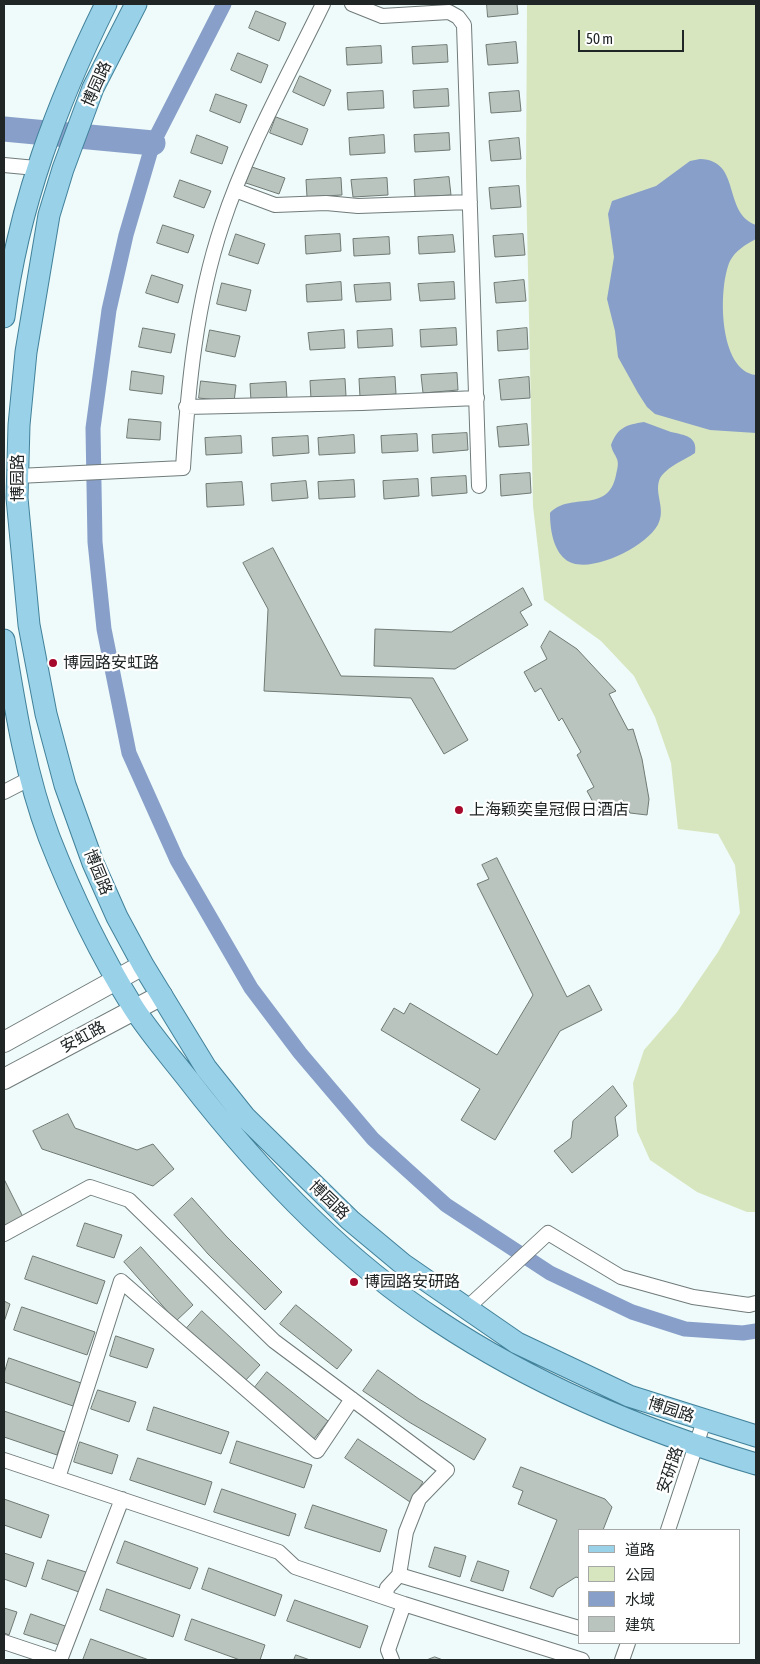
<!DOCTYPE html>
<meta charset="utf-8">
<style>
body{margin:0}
#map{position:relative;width:760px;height:1664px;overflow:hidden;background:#eefbfa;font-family:"Asap Condensed","Noto Sans SC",sans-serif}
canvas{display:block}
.frame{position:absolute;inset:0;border:5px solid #202525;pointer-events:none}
.legend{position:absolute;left:578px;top:1529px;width:162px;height:115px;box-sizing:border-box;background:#fff;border:1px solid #a6a8a8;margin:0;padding:6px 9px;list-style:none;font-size:15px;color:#202525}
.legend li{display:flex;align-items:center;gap:10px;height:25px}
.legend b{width:25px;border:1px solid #a6a8a8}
.scale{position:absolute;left:578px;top:30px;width:106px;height:22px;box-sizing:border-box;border:2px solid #202525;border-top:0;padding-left:6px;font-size:15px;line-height:18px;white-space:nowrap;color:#202525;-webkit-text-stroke:4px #fff;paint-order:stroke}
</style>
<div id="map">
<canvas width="760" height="1664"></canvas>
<div class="frame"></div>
<ul class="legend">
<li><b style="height:6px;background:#98d1e8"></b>道路</li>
<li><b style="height:14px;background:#d8e6bf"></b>公园</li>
<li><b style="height:14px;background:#889fc9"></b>水域</li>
<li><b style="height:14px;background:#bac4be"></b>建筑</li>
</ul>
<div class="scale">50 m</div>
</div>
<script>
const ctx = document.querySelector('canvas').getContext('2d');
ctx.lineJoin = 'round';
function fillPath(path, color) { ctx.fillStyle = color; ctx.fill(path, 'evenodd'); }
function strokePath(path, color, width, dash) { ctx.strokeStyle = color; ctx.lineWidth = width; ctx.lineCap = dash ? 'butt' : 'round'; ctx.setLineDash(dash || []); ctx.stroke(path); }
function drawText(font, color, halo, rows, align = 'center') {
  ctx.font = font + ' "Asap Condensed","Noto Sans SC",sans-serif'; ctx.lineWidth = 4.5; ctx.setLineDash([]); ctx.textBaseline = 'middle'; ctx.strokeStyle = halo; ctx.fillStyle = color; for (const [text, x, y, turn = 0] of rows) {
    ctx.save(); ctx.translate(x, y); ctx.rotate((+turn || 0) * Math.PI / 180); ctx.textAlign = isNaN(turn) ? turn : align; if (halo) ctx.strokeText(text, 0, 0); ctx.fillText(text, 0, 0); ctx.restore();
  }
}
fillPath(new Path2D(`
 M527,4H756V1212H747L697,1192L650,1160L637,1131L633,1083L644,1050L677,1012L718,952L740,913L735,865L718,834L678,829L671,763L655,717L634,676L601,641L544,600L533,506L526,176Z`), '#d8e6bf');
fillPath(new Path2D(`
 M700,159C742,160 722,213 756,225V239C746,244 735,251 730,261C718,287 718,371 756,375V433L710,430L655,414L647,407L638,393L618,357L615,331L607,299L614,257L608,214L612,201L656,186L690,161Z
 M644,422C653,425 662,429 671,432C684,435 698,436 695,453C685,460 663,468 659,481C655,494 665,508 659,522C651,545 586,578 565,559C553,549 550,529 550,513C570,491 608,515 616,475C617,470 619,464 617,459C615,454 612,451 611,445C618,427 626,425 644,422Z`), '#889fc9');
strokePath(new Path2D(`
 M224,4L153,143L126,235L109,310L93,428L95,542L104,629L129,753L177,860L251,988L300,1053L373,1139L446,1205L550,1273L632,1312L685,1329L743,1333L756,1331`), '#889fc9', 15);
strokePath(new Path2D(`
 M4,129L153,143`), '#889fc9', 25);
const building = new Path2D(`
 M487,4H517L518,14L488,17Z
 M256,11L286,23L279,41L249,28Z
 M516,42L518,63L488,65L486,45Z
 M447,45L448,62L413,64L412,47Z
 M381,46L382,63L347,65L346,48Z
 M238,53L268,65L261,83L231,70Z
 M300,76L331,90L324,106L293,92Z
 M448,89L449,106L414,108L413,91Z
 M383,91L384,108L348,110L347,93Z
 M519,91L521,111L491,113L489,93Z
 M216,94L247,105L240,123L210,111Z
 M276,117L308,129L302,145L270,133Z
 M449,133L450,150L415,152L414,135Z
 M197,135L228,147L222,164L191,153Z
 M384,135L385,153L350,155L349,138Z
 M519,138L521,159L491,161L489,141Z
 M252,167L285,178L279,194L246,183Z
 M449,177L451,195L415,197L414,180Z
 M341,178L342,195L307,197L306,180Z
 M387,178L388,195L353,197L351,180Z
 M180,180L211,191L204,208L174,197Z
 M519,186L521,207L491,209L489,188Z
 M163,225L194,235L188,253L157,243Z
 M236,234L265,244L258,264L229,255Z
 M340,234L341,251L306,254L305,236Z
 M523,234L525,255L495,257L493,236Z
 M453,235L455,252L419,254L418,237Z
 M389,237L390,254L354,256L353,239Z
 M152,275L183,285L178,303L146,293Z
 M524,280L526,301L496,303L494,283Z
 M341,282L342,300L307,302L306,285Z
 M454,282L455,299L420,301L418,284Z
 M222,283L251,290L246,311L217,304Z
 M390,283L391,300L356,302L354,285Z
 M143,328L175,334L171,353L139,347Z
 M456,328L457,345L421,347L420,330Z
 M527,328L528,349L498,351L497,331Z
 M392,329L393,346L358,348L357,331Z
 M210,330L240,336L235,357L206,351Z
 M344,330L345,348L310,350L308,333Z
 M132,371L164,376L162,394L130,390Z
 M457,373L458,390L423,393L421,375Z
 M395,377L396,394L360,397L359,379Z
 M529,377L530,398L501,400L499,380Z
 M345,379L346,396L311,399L310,381Z
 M201,381L236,385L234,402L199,398Z
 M286,382L287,399L251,401L250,384Z
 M129,419L161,422L160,440L127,438Z
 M527,424L529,445L499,447L497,427Z
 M467,433L468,450L433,453L432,435Z
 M417,434L418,451L382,453L381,436Z
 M354,435L355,453L319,455L318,438Z
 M241,436L242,453L206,455L205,438Z
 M308,436L309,453L273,456L272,438Z
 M530,473L531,493L501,496L500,475Z
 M466,476L467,493L432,496L431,478Z
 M418,479L419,496L384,499L383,481Z
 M354,480L355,497L319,499L318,482Z
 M306,481L308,498L272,501L271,484Z
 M242,482L244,505L207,507L206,484Z
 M273,548L341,676L433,678L468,740L444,754L411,698L264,691L268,609L243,563Z
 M523,588L532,605L520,612L528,625L455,669L374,666L375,629L451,632Z
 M550,631L577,649L616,691L609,694L628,730L633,729L642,759L649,799L647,815L630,813L623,800L599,813L587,791L594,787L577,755L581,752L562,718L559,721L541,688L535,692L524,672L547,659L541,647Z
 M497,858L567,997L589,985L602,1010L560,1031L495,1140L461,1120L480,1089L381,1030L394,1008L404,1014L410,1003L497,1055L533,995L477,884L489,879L482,865Z
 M613,1086L627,1106L615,1117L618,1136L572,1173L554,1151L571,1138L573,1121Z
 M68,1114L75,1128L137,1150L153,1144L174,1169L153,1186L42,1149L33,1131Z
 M4,1179L23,1217L4,1227Z
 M192,1198L226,1236L282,1292L265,1310L208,1254L174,1215Z
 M85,1223L122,1235L114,1258L77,1246Z
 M141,1247L193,1305L176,1321L124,1262Z
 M33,1256L105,1281L97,1304L25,1279Z
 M4,1301L10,1304L4,1322Z
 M296,1305L352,1350L337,1369L280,1324Z
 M22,1307L95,1332L87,1355L14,1330Z
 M202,1311L260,1365L244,1382L186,1329Z
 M116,1336L154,1349L147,1368L110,1356Z
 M9,1358L81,1383L73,1406L4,1382V1374Z
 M378,1370L419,1399L486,1439L474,1460L409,1422L363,1391Z
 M267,1372L328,1421L314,1439L252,1391Z
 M98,1390L136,1402L129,1422L91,1409Z
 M154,1407L229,1432L221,1454L147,1430Z
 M4,1411L65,1432L57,1455L4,1437Z
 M358,1439L423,1482L410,1502L345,1458Z
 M237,1441L312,1465L304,1488L230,1463Z
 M80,1442L118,1455L112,1474L74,1462Z
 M138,1458L212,1482L205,1505L130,1480Z
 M521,1467L605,1499L612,1507L603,1530H579V1578L576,1577L557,1589L553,1597L530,1588L557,1520L518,1504L523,1491L513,1487Z
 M222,1489L296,1514L289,1536L214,1512Z
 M4,1499L49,1515L41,1538L4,1525Z
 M313,1505L387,1530L380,1552L305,1528Z
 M125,1541L198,1568L190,1589L117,1563Z
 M435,1547L466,1556L460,1577L429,1567Z
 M4,1553L34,1563L26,1587L4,1579Z
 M48,1560L86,1572L79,1592L42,1579Z
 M478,1561L509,1571L503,1591L471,1581Z
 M209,1568L282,1595L275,1616L202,1589Z
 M107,1589L180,1615L173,1637L100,1610Z
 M295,1600L368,1626L360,1648L287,1621Z
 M4,1608L17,1612L9,1635L4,1633Z
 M31,1614L68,1627L62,1646L24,1634Z
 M192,1619L265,1645L260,1660H240L185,1640Z
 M91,1639L149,1660H83Z
 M296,1655L310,1660H294Z
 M435,1657L443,1660H425H426Z`);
fillPath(building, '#bac4be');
strokePath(building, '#707973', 1);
const street = new Path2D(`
 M352,4L382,16L449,12L458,17L464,25L479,486
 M4,165L36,168
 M235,190L275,205L326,203L358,206L470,202
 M186,407L362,403L477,398
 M18,476L183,468C188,386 196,303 222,225C247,149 288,76 323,4
 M4,792L31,778
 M4,1234L90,1187L129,1200L274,1341L447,1470L419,1499L406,1532L399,1575
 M466,1309L548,1233L621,1277L693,1297L749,1305L756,1303
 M4,1460L279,1552L295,1567L404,1604L582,1660
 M58,1478L121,1281L317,1451L352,1399
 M668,1530L704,1421
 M386,1598L387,1588L399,1575L579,1628
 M4,1642L58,1660
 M60,1660L122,1499
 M392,1660L388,1650L404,1604
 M622,1660L628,1643`);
const secondary = new Path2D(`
 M4,1042L143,965
 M4,1079L162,995`);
const primary = new Path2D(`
 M136,4L93,88L63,169L49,215L26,352L19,425L17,498L29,625L46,714L65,785L93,863L117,917L143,965L206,1068L245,1117L350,1220L404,1265L517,1343L629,1396L756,1436
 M4,317C18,206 57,103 106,4
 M4,640C15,707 25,773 49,837C72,896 100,954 133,1007C149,1032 169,1055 187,1078C258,1170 340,1257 438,1321C536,1386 644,1431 756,1464`);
strokePath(street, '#707b7a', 16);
strokePath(secondary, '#707b7a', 22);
strokePath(primary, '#42819a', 23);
strokePath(street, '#fff', 14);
strokePath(secondary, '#fff', 20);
strokePath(primary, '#98d1e8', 21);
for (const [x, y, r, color] of [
 [53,663,5,"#a5092b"],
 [459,810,5,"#a5092b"],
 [354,1282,5,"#a5092b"]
]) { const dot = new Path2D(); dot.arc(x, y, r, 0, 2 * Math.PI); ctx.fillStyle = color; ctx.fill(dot); strokePath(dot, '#fff', 2); }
drawText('16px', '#202525', '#fff', [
 ["博园路",97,84,-66],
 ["博园路",18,478,-90],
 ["博园路",98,872,68],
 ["安虹路",83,1037,-28],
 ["博园路",329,1200,44],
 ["博园路",671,1410,18],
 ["安研路",670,1470,-71]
]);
drawText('16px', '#202525', '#fff', [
 ["博园路安虹路",63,663],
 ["上海颖奕皇冠假日酒店",469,810],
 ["博园路安研路",364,1282]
], 'left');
</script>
